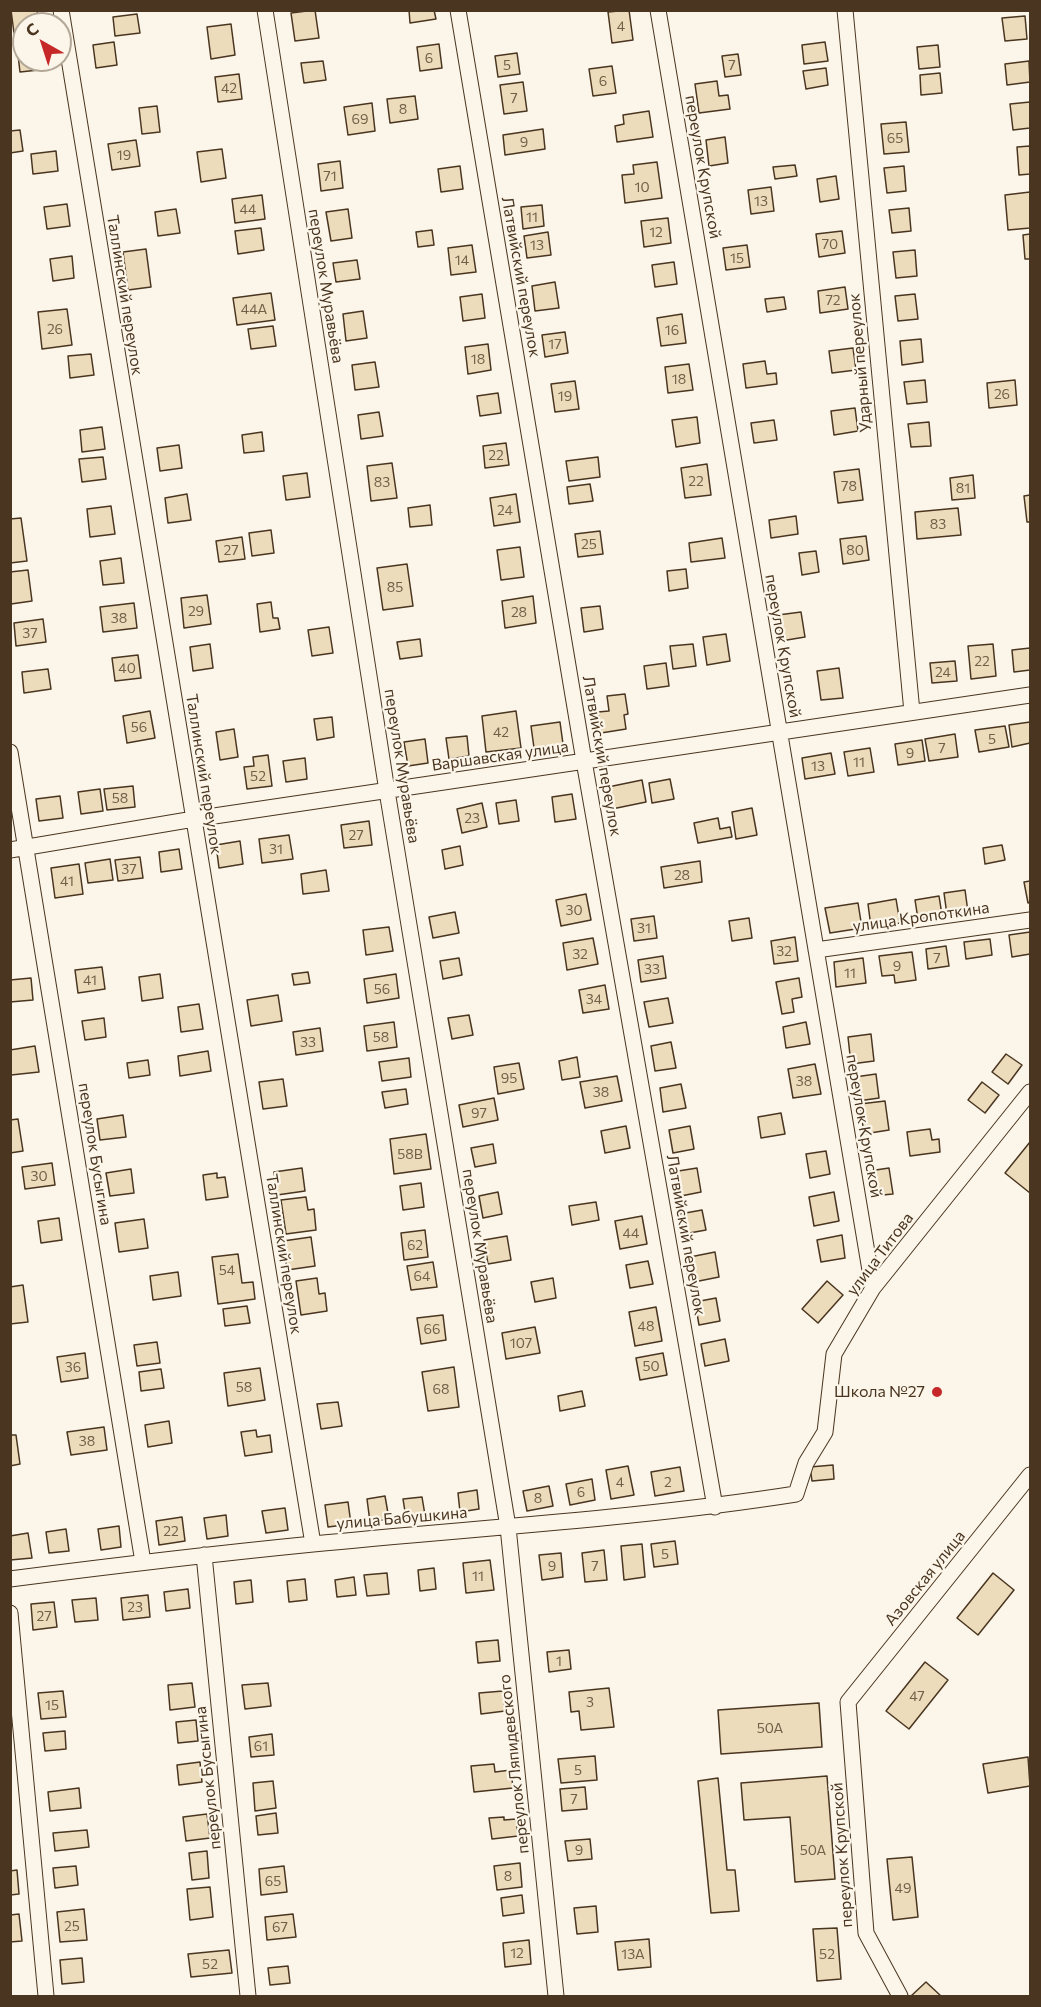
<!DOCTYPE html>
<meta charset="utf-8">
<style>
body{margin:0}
#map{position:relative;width:1041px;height:2007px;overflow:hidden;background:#fbf6e9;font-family:Commissioner,sans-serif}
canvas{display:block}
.frame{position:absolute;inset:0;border:12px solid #4a3520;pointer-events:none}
.north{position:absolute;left:12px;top:12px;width:60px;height:60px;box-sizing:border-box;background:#fbf6e9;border:2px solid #b4a999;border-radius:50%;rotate:321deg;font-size:16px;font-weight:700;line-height:24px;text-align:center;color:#4a3520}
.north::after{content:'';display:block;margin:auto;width:21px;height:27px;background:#c62828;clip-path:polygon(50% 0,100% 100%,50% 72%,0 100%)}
</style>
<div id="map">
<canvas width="1041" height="2007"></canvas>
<div class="frame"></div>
<div class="north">С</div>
</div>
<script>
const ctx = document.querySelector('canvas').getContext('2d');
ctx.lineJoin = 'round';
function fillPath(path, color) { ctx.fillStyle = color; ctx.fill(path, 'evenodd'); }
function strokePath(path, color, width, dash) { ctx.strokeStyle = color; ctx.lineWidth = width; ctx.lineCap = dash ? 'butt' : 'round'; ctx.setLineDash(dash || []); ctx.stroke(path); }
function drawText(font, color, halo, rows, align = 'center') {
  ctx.font = font + ' Commissioner,sans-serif'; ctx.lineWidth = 4.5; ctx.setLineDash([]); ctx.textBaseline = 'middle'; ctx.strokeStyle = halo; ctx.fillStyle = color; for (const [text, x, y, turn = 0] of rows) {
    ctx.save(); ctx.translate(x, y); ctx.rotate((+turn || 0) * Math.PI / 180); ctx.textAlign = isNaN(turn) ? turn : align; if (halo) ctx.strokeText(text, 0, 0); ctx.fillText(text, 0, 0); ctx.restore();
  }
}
const building = new Path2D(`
 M11,10H37L39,24H24V32L14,33Z
 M315,10L319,38L295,41L291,13Z
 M409,10H434L436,19L410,23Z
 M629,10L633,40L612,43L608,12Z
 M137,14L140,33L115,36L113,17Z
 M1025,16L1027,39L1005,41L1002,18Z
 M231,24L235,55L211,59L207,27Z
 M114,42L117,65L96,68L93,45Z
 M825,42L828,61L804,64L802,45Z
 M439,44L442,68L420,71L417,47Z
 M938,45L940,67L919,69L917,47Z
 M517,53L520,74L498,77L495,56Z
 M738,54L741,75L725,77L722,56Z
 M18,55H24V60H47L48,69L20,72Z
 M323,61L326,80L304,83L301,63Z
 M1029,61L1030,82L1007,85L1005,64Z
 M612,66L616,93L593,96L589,69Z
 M826,68L828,85L806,89L803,71Z
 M940,73L942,93L921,95L920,75Z
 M239,74L242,99L218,102L215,77Z
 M717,81L719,96L728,95L730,109L699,113L695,84Z
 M523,82L527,111L504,114L500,85Z
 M415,96L418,119L390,123L387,99Z
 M1030,102V128L1013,130L1010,104Z
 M372,103L375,131L348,135L344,107Z
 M157,106L160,132L142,134L139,108Z
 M649,111L653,137L617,142L615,126L624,124L623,115Z
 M906,122L909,152L884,154L881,124Z
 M543,129L545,149L505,155L503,135Z
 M20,130L23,151L10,153V131Z
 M725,137L728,163L709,166L706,140Z
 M136,140L140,166L112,170L108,144Z
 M1030,146V174L1019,175L1017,147Z
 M222,149L226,178L201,182L197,152Z
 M56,151L58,171L33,174L31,154Z
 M340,161L343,188L321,191L318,164Z
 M657,162L662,198L625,203L622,175L634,174L633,165Z
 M795,165L797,176L775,179L773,167Z
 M460,166L463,189L441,192L438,169Z
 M904,166L906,191L887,193L884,168Z
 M836,176L839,199L820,202L817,179Z
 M771,187L774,211L751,214L748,190Z
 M1030,192V228L1008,230L1005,195Z
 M262,195L265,219L235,223L232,199Z
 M67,204L70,226L47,229L44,207Z
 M542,205L544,226L523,229L521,207Z
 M909,208L911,231L892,233L889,210Z
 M176,209L180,233L158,236L155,212Z
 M348,209L352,238L331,241L326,212Z
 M668,218L671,243L644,247L641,221Z
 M261,228L264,250L238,254L235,231Z
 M432,230L434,245L418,247L416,232Z
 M842,231L845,253L819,257L816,234Z
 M548,232L551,255L527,258L524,236Z
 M1030,234V259H1025L1023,235Z
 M472,245L476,272L451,275L448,248Z
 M747,245L750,267L726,270L723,248Z
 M146,249L151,287L128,290L123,252Z
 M915,250L917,276L896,278L893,252Z
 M72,256L74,278L53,281L50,259Z
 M357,260L360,279L336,282L333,263Z
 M674,262L677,284L655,287L652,265Z
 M555,282L559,308L535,311L532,286Z
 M845,287L848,309L820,313L818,291Z
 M271,293L275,320L237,325L233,298Z
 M482,294L485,318L463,321L460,297Z
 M915,294L918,319L898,321L895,296Z
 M784,297L786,309L767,312L765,299Z
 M67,309L72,345L42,349L38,312Z
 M363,311L367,338L346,341L343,314Z
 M682,314L686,343L661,346L657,318Z
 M273,326L276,346L251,349L248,329Z
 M565,332L568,353L545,357L542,335Z
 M921,339L923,362L902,365L900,341Z
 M488,344L491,370L468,374L465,347Z
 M853,348L856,370L832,373L829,351Z
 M91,354L94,375L70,378L68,356Z
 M765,361L767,374L776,373L777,384L746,388L743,364Z
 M375,362L379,387L355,390L352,365Z
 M689,364L693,390L668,393L665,367Z
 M925,380L927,402L907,404L904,382Z
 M1015,380L1017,405L989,408L987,383Z
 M575,381L579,409L555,412L551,384Z
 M498,393L501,413L480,416L477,396Z
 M855,408L858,431L834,435L831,411Z
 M379,412L383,436L361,439L358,415Z
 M697,417L700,443L676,447L672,420Z
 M774,420L777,440L754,443L751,423Z
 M929,422L931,446L911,447L908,424Z
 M102,427L105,449L82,452L80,430Z
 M262,432L264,451L244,453L242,435Z
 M506,443L509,465L485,468L483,446Z
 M179,445L182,468L160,471L157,448Z
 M103,457L106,479L82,482L79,459Z
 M598,457L600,477L569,481L566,461Z
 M392,463L397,498L371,501L367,466Z
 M707,464L711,495L685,498L681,468Z
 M859,469L863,500L838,503L834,472Z
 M307,473L310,497L286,500L283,476Z
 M973,475L975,498L952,500L950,478Z
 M590,484L593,501L569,504L567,487Z
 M187,494L191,520L168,523L165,498Z
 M516,494L520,522L494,526L490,498Z
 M1030,495V522H1027L1024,496Z
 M430,505L432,525L410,527L408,508Z
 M111,506L115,534L90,537L87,509Z
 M958,508L961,535L917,539L915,512Z
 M796,516L798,534L771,538L769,520Z
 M21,518L27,561L10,563V519Z
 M271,530L274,553L252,556L249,533Z
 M600,531L603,554L578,557L575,534Z
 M866,536L869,560L843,564L840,539Z
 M242,537L245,559L219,562L216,541Z
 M722,538L725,558L691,562L689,543Z
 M520,547L524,577L501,580L497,550Z
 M816,551L819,572L802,575L799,553Z
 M121,558L124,583L103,585L100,561Z
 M407,564L413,606L383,610L377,568Z
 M686,569L688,588L669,591L667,571Z
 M28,570L32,601L11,604L10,572Z
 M207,595L211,624L184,628L181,598Z
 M533,596L536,623L505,628L502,601Z
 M271,602L273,618H278L280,629L260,632L257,604Z
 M134,603L137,628L103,632L100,607Z
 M600,606L603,629L584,632L581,608Z
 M801,612L805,637L781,641L778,615Z
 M43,619L46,642L16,646L14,623Z
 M329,627L333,653L312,656L308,630Z
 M726,634L730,661L707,665L703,637Z
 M420,639L422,656L400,659L397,642Z
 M210,644L213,668L193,671L190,647Z
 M693,644L696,666L673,669L670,646Z
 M993,644L996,676L971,679L968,646Z
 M1030,648V670L1014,672L1012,650Z
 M138,655L141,678L115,681L112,658Z
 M955,661L957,681L932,683L930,663Z
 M666,663L669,686L647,689L644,666Z
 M839,668L843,698L821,700L817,671Z
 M48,669L51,689L24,693L22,672Z
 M625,694L628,714L624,715L626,729L601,733L598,712L609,711L607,696Z
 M150,711L155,738L127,743L123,716Z
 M516,711L521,748L486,752L482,716Z
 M332,717L334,737L317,740L314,719Z
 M560,722L563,744L534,748L531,726Z
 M1030,722V743L1012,747L1009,725Z
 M1005,726L1009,747L979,752L975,730Z
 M234,729L238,757L220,760L216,732Z
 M955,734L958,757L929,761L925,739Z
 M467,736L469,756L449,759L446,738Z
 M425,739L428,763L408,766L404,742Z
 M922,740L925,761L898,765L895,744Z
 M870,748L874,772L848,776L844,752Z
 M831,753L835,774L805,779L802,758Z
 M268,755L272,786L247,789L244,767L254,766L253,757Z
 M305,758L307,779L286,782L283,761Z
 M670,779L674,799L652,803L649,783Z
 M642,780L646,802L612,809L608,787Z
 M133,786L135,807L107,810L104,789Z
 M100,789L103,811L81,814L78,792Z
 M572,794L576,819L555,822L552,797Z
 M60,796L63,818L39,821L36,799Z
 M516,800L519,821L499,824L496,803Z
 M482,803L487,827L462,833L457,809Z
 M752,808L757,835L736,839L732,812Z
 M718,818L720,829L730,827L732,837L698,843L694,823Z
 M369,821L372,845L344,848L341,825Z
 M289,835L293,859L262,863L259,839Z
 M240,841L243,864L219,868L216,845Z
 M1002,845L1005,860L985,864L983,848Z
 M460,846L463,865L445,869L442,850Z
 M179,849L182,869L161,872L159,852Z
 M140,857L143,878L118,881L115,860Z
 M110,859L113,880L88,883L85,863Z
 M700,861L702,882L664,888L661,867Z
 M79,864L83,894L55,898L51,868Z
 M326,870L329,891L303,894L301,874Z
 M1030,881V902L1028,903L1024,882Z
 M965,890L968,912L947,915L944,893Z
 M586,894L591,920L561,926L556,900Z
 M939,896L942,915L918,919L915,900Z
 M896,899L900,923L871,927L868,904Z
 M858,903L862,928L830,933L825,908Z
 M455,912L459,933L433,938L429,917Z
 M654,916L657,938L634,941L631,919Z
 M749,918L752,938L732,941L729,921Z
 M389,927L393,951L366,955L363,930Z
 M1030,932V954L1012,957L1009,935Z
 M795,937L798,961L774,964L771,941Z
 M593,938L598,964L567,970L563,943Z
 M990,939L992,955L966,959L964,942Z
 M946,946L949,966L928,969L926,949Z
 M912,952L916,980L895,983L894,975L882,976L879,956Z
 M663,956L666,978L641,982L638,960Z
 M459,958L462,975L443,979L440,961Z
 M863,958L866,983L836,987L834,962Z
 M102,967L105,989L78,993L75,970Z
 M308,972L310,983L294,985L292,974Z
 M160,974L163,998L142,1001L139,977Z
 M396,974L399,998L367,1003L364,979Z
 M31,978L33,1000L10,1002V980Z
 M799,978L802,997L792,999L794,1012L782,1014L776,982Z
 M605,985L609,1009L583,1013L579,990Z
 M278,995L282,1021L251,1026L247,1000Z
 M668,998L673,1023L649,1027L644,1002Z
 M199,1004L203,1029L181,1032L178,1007Z
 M469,1015L473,1035L452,1039L448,1018Z
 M104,1018L106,1037L85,1040L82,1021Z
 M394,1022L397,1047L367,1051L364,1026Z
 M806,1022L810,1044L786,1048L783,1027Z
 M320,1028L323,1051L296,1055L293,1032Z
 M871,1034L874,1061L851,1064L848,1037Z
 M671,1042L676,1068L655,1071L651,1046Z
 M35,1046L39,1072L11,1075L10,1050Z
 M208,1051L211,1071L180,1076L178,1056Z
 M1006,1054L1022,1065L1008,1084L992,1072Z
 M577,1057L580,1077L562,1080L559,1061Z
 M409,1058L411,1077L382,1081L379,1062Z
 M148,1060L150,1075L129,1078L127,1063Z
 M519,1063L524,1089L498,1094L494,1067Z
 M815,1064L821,1094L793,1098L788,1069Z
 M876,1074L879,1098L858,1101L855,1077Z
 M617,1076L622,1101L585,1108L580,1082Z
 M283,1079L287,1106L263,1109L259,1082Z
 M982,1082L999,1095L985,1113L968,1100Z
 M681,1084L686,1108L663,1112L660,1088Z
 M406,1089L408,1104L385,1108L382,1092Z
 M494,1098L498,1120L463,1127L459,1105Z
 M885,1101L889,1130L864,1134L860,1104Z
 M781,1113L785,1134L761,1138L758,1117Z
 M123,1115L126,1137L100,1140L97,1119Z
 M18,1119L23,1151L10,1153V1120Z
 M626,1126L630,1148L605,1153L601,1131Z
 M690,1126L694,1149L673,1153L669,1130Z
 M930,1129L932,1140L939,1139L940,1152L910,1156L907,1132Z
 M426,1134L431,1169L394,1174L390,1139Z
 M1030,1142V1193L1005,1173Z
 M493,1144L496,1163L475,1167L471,1148Z
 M826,1151L830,1174L810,1178L806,1154Z
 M52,1163L55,1185L25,1189L22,1167Z
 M302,1168L305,1191L277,1195L274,1172Z
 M697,1168L701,1192L676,1197L672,1172Z
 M889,1168L893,1194L872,1196L869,1171Z
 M131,1169L134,1193L110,1196L106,1173Z
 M217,1173V1178L225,1177L228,1197L206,1200L203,1175Z
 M421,1183L424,1207L403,1210L400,1186Z
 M498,1192L502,1214L483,1218L479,1196Z
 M834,1192L839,1221L814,1226L809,1197Z
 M306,1197L308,1210L314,1209L316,1230L286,1234L281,1200Z
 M596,1202L599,1220L572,1225L569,1206Z
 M702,1210L706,1230L684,1234L680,1214Z
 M642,1216L647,1244L620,1249L615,1221Z
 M59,1218L62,1240L41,1243L38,1221Z
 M144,1219L148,1248L119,1252L115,1223Z
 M425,1230L428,1257L404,1260L401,1233Z
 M842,1235L845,1258L821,1262L817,1240Z
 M507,1236L511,1260L488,1264L484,1240Z
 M311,1237L315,1266L287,1270L283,1241Z
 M715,1252L719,1277L689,1283L685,1258Z
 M238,1254L242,1283L253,1282L255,1299L218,1304L212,1257Z
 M648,1261L653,1284L630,1288L626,1265Z
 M433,1262L437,1287L411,1290L407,1266Z
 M178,1272L181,1296L153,1300L150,1276Z
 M317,1278L319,1294L325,1293L327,1311L301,1315L296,1281Z
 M553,1278L556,1298L535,1302L531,1282Z
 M827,1281L843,1295L818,1323L802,1309Z
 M23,1285L28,1322L10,1324V1287Z
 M716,1298L720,1321L699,1325L695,1302Z
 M247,1306L250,1323L225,1326L223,1309Z
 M656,1307L662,1341L635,1346L629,1312Z
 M443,1315L446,1340L421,1344L417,1318Z
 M535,1327L540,1353L506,1359L502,1333Z
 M725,1339L729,1361L705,1366L701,1344Z
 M157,1342L160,1363L137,1366L134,1345Z
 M85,1353L88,1378L61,1382L57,1357Z
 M663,1353L667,1375L640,1380L636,1358Z
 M454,1367L459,1407L428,1411L422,1372Z
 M260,1368L265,1400L228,1406L224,1373Z
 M161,1369L164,1388L141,1391L139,1372Z
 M582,1391L585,1406L560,1411L558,1396Z
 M338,1402L342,1426L321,1429L317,1404Z
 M169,1421L172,1443L148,1447L145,1425Z
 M104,1427L107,1450L71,1455L67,1432Z
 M256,1430L257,1437L270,1435L272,1452L245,1456L241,1432Z
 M10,1435H16L20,1464L10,1466Z
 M833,1465L834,1479L812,1481L810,1467Z
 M628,1466L634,1495L611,1499L606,1470Z
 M680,1467L684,1491L655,1496L651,1472Z
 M592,1479L595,1500L570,1505L566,1484Z
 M549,1486L553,1506L527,1511L523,1491Z
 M477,1490L479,1509L460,1512L458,1493Z
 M385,1496L389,1519L370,1522L367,1499Z
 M422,1497L425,1515L406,1518L403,1499Z
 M348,1502L351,1524L328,1527L325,1505Z
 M285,1508L288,1530L266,1533L262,1511Z
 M226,1515L228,1536L207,1539L204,1518Z
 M182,1517L185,1541L159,1545L156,1521Z
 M119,1526L121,1547L101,1550L98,1529Z
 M66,1529L69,1551L49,1553L46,1532Z
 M28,1533L32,1558L10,1560V1536Z
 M675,1541L678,1564L654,1567L651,1544Z
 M642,1544L645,1577L624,1580L621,1546Z
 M604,1550L607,1580L585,1582L582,1553Z
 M561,1553L563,1577L542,1580L539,1555Z
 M490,1560L494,1590L466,1593L463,1563Z
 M434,1568L436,1589L420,1591L418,1570Z
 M387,1573L389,1594L367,1596L364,1575Z
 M993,1573L1014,1590L978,1635L957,1618Z
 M354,1577L356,1595L337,1597L335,1580Z
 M305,1579L307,1600L289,1602L287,1581Z
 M251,1580L253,1602L236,1604L234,1582Z
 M188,1589L190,1608L166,1611L164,1592Z
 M148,1595L150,1617L123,1620L121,1598Z
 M96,1598L98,1620L75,1622L72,1600Z
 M54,1602L57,1627L33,1630L31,1604Z
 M498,1640L500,1661L478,1663L476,1642Z
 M569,1650L571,1669L549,1672L547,1652Z
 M925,1662L948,1680L909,1729L886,1711Z
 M192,1683L195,1707L170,1710L168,1685Z
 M268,1683L271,1706L245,1709L242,1685Z
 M609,1688L614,1727L581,1730L579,1711L571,1712L569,1692Z
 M63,1691L66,1717L41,1719L38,1693Z
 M503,1691L505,1711L481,1714L479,1693Z
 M819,1703L822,1747L721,1754L718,1710Z
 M196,1720L198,1741L178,1743L176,1722Z
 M65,1731L66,1749L45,1751L43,1733Z
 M272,1734L274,1755L251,1757L249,1737Z
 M595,1756L597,1780L561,1783L558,1759Z
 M1028,1757L1030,1786L988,1793L983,1764Z
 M200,1762L202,1782L179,1785L177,1765Z
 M494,1764L495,1772L511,1770L513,1788L474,1792L471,1766Z
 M827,1776L835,1879L795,1882L790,1817L744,1820L741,1783Z
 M718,1778L727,1870H735L739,1911L711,1913L698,1781Z
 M273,1781L276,1808L255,1811L253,1783Z
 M585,1787L587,1809L562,1811L560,1789Z
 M79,1788L81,1808L50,1811L48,1792Z
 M276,1813L278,1833L258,1835L256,1816Z
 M207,1814L210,1838L186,1841L183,1817Z
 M504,1817V1820L516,1819L518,1836L492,1839L489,1818Z
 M87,1830L89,1847L55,1851L53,1833Z
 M590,1839L592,1859L568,1861L565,1841Z
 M207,1851L209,1878L192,1880L189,1853Z
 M912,1857L918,1917L893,1920L887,1859Z
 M520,1863L522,1887L497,1890L494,1866Z
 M76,1866L78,1885L55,1888L53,1868Z
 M284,1866L287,1892L261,1895L259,1869Z
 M17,1870L19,1894L10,1895V1871Z
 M210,1887L213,1917L190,1920L187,1889Z
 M522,1895L524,1913L503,1916L501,1898Z
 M596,1906L598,1932L577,1934L574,1908Z
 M84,1909L87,1940L60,1942L57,1912Z
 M19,1914L22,1941L10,1942V1915Z
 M293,1914L296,1937L267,1940L265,1917Z
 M837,1928L841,1979L817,1981L813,1929Z
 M649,1939L651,1967L618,1970L615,1942Z
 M529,1940L531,1964L505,1967L503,1943Z
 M229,1950L232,1973L191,1977L188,1954Z
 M82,1958L84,1982L62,1984L60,1960Z
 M288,1966L290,1983L270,1985L268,1968Z
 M926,1982L941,1996H911Z`);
fillPath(building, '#ecdcbc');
strokePath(building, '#4a3520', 1.5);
const minor = new Path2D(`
 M61,10L313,1544
 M265,10L387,791L508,1527L556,1996
 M458,10L584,761L715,1507
 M658,10L873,1288
 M845,10L912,712
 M10,752L143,1562
 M10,850L194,819L1030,695
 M816,950L1030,920
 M204,1555L248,1996
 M10,1579C111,1566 212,1554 313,1544C474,1528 636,1519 796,1494L806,1463L825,1432L834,1354L873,1288L1030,1092
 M10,1613L46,1996
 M900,1996L866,1933L848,1702L1030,1475`);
strokePath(minor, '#4a3520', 17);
strokePath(minor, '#fbf6e9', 15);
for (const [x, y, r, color] of [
 [937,1392,6,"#c62828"]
]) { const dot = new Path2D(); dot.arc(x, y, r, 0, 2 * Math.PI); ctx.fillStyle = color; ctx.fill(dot); strokePath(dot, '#fbf6e9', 2); }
drawText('14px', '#725f47', null, [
 ["4",621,26],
 ["6",429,58],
 ["5",507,65],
 ["7",732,65],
 ["6",603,81],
 ["42",229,88],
 ["7",514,98],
 ["8",403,109],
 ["69",360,119],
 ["65",895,138],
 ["9",524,142],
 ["19",124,155],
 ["71",330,176],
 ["10",642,187],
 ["13",761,201],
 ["44",248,209],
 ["11",532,217],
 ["12",656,232],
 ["70",830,244],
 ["13",537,245],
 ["15",737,258],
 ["14",462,260],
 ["72",833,300],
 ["44А",254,309],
 ["26",55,329],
 ["16",672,330],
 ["17",555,344],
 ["18",478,359],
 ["18",679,379],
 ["26",1002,394],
 ["19",565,396],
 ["22",496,455],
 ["22",696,481],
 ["83",382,482],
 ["78",849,486],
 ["81",963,488],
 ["24",505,510],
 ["83",938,524],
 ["25",589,544],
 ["27",231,550],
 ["80",855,550],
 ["85",395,587],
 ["29",196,611],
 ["28",519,612],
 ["38",119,618],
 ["37",30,633],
 ["22",982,661],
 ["40",127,668],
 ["24",943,672],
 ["56",139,727],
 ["42",501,732],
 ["5",992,739],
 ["7",942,748],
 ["9",910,753],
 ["11",859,762],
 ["13",818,766],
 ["52",258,776],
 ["58",120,798],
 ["23",472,818],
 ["27",356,835],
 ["31",276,849],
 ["37",129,869],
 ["28",682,875],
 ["41",67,881],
 ["30",574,910],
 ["31",644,928],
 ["32",784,951],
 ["32",580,954],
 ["7",937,958],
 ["9",897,966],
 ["33",652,969],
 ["11",850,973],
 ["41",90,980],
 ["56",382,989],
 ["34",594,999],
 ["58",381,1037],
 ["33",308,1042],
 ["95",509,1078],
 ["38",804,1081],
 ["38",601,1092],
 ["97",479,1113],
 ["58В",410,1154],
 ["30",39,1176],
 ["44",631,1233],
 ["62",415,1245],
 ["54",227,1270],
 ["64",422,1276],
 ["48",646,1326],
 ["66",432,1329],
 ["107",521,1343],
 ["50",651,1366],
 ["36",73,1367],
 ["58",244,1387],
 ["68",441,1389],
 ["38",87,1441],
 ["4",620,1482],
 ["2",668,1482],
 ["6",581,1492],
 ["8",538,1498],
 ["22",171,1531],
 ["5",665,1554],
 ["9",552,1566],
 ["7",595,1566],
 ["11",478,1576],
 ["23",135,1607],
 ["27",44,1616],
 ["1",559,1661],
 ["47",917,1696],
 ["3",590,1702],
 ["15",52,1705],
 ["50А",770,1728],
 ["61",261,1746],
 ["5",578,1770],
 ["7",574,1799],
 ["9",579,1850],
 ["50А",813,1850],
 ["8",508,1876],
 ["65",273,1881],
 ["49",903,1888],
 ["25",72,1926],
 ["67",280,1927],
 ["12",517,1953],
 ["13А",633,1954],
 ["52",827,1954],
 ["52",210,1964]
]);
drawText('16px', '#4a3520', '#fbf6e9', [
 ["переулок Крупской",703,167,80],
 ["Латвийский переулок",521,277,80],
 ["переулок Муравьёва",326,286,81],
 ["Таллинский переулок",125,295,81],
 ["Ударный переулок",860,363,-95],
 ["переулок Крупской",783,646,80],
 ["Варшавская улица",500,756,-8],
 ["Латвийский переулок",602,756,80],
 ["переулок Муравьёва",402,766,81],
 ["Таллинский переулок",204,774,81],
 ["улица Кропоткина",921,917,-8],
 ["переулок Крупской",864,1126,80],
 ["переулок Бусыгина",95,1154,81],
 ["Латвийский переулок",686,1235,80],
 ["переулок Муравьёва",480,1246,81],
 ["Таллинский переулок",284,1254,81],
 ["улица Титова",880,1254,-53],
 ["улица Бабушкина",402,1518,-5],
 ["Азовская улица",925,1578,-51],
 ["переулок Ляпидевского",514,1764,-96],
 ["переулок Бусыгина",208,1778,-96],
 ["переулок Крупской",842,1855,-94]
]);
drawText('16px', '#4a3520', '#fbf6e9', [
 ["Школа №27",925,1392]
], 'right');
</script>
